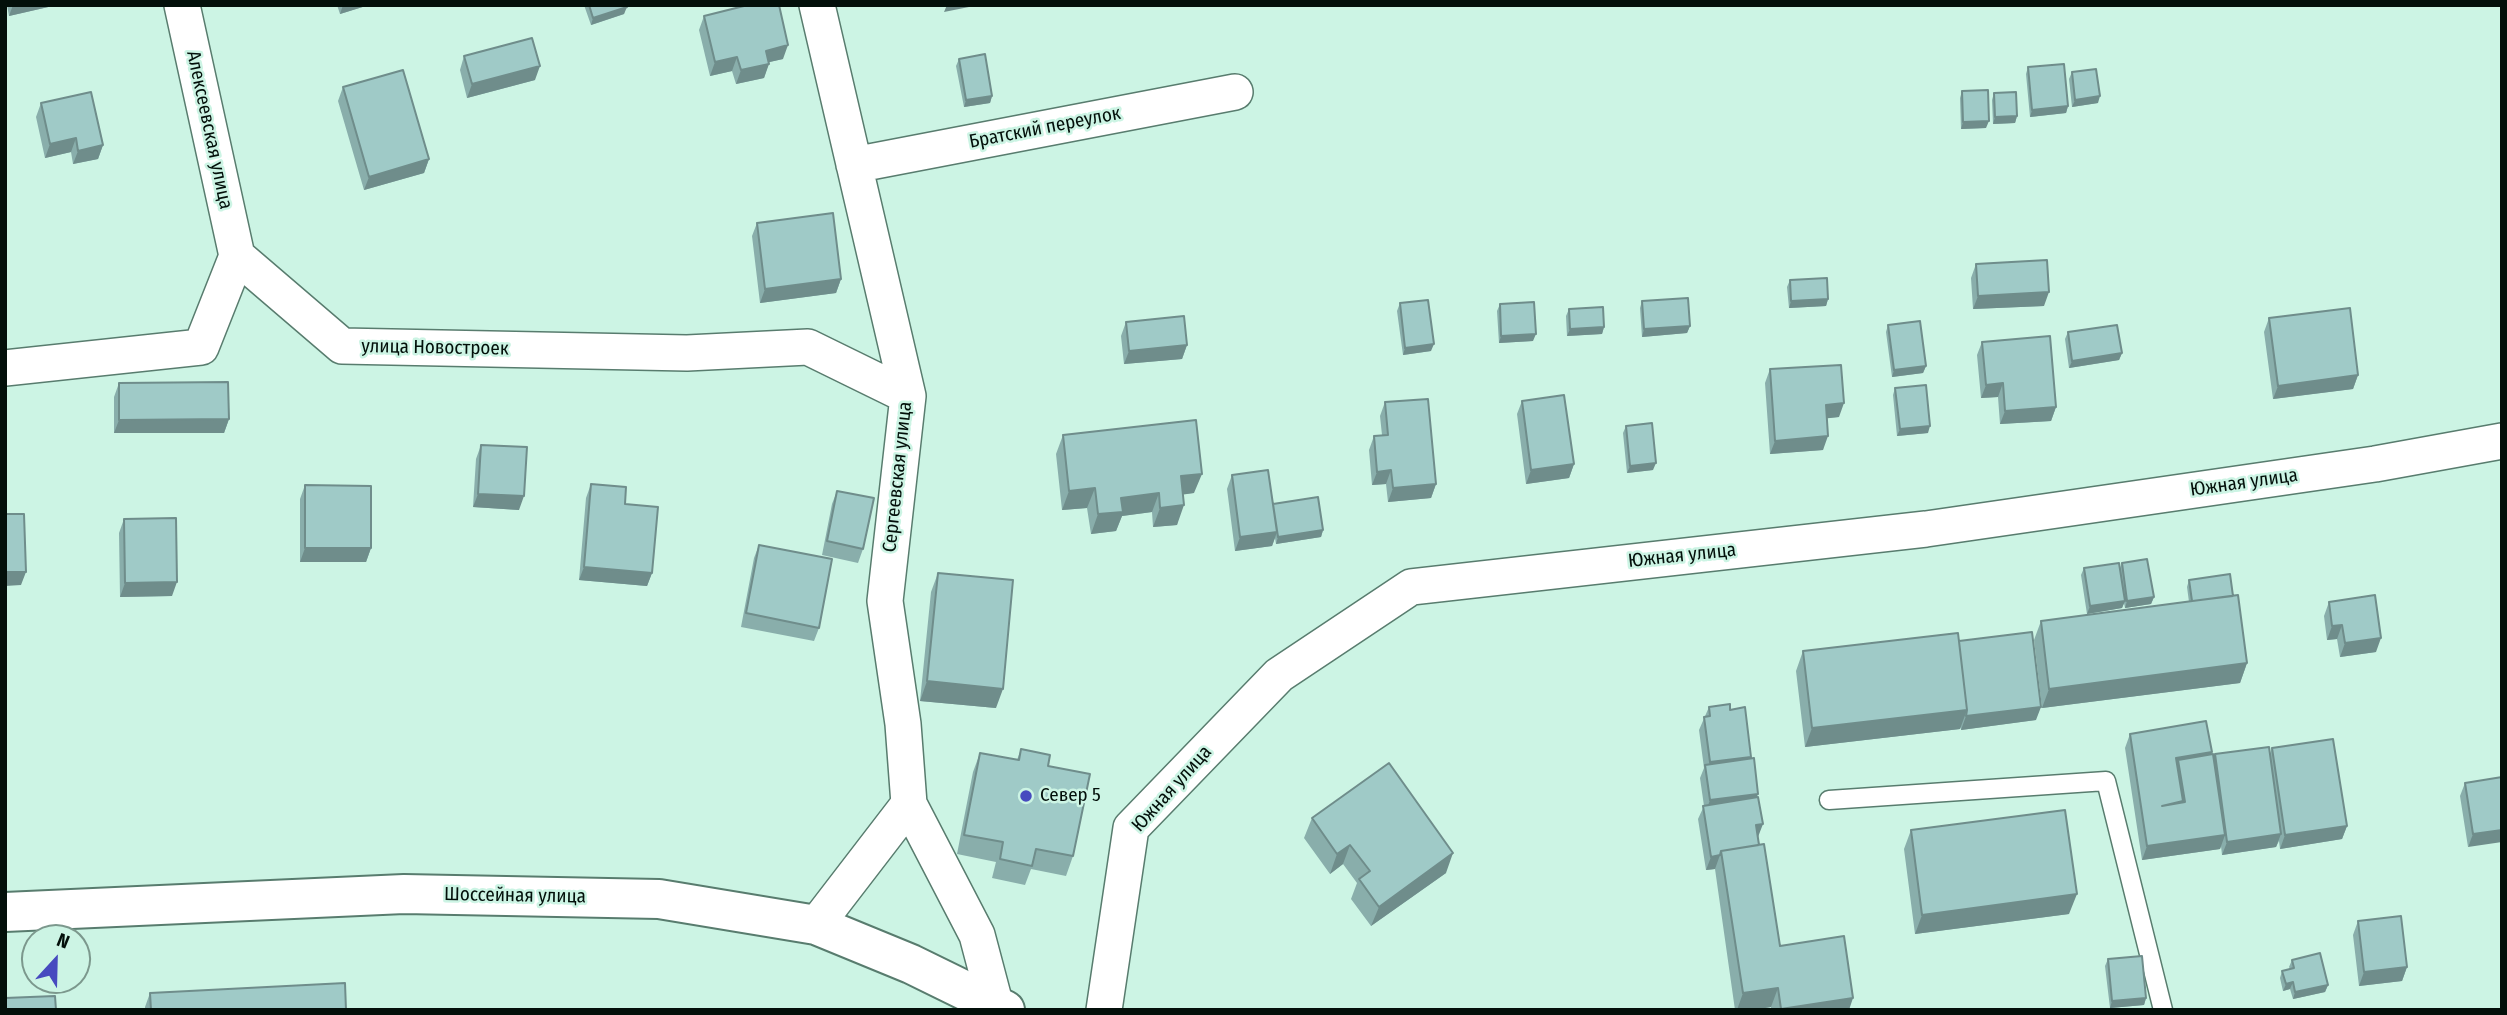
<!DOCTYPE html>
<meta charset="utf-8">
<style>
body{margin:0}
#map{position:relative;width:2507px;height:1015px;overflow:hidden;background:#ccf4e4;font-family:"Fira Sans Condensed",sans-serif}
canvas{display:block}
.frame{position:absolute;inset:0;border:7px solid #030f0a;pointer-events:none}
.north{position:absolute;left:21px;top:924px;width:70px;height:70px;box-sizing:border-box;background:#ccf4e4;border:2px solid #7c988d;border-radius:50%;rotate:22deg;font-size:19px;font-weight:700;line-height:28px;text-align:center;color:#030f0a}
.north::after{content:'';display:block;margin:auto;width:24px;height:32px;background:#474abf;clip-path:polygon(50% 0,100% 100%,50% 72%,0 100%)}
</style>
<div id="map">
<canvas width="2507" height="1015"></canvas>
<div class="frame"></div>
<div class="north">N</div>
</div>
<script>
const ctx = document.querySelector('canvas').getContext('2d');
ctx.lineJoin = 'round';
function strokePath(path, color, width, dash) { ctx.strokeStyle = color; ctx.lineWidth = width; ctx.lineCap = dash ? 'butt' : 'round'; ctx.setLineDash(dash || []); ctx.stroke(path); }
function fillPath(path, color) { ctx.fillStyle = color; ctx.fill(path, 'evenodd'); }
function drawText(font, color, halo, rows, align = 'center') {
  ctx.font = font + ' "Fira Sans Condensed",sans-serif'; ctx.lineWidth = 5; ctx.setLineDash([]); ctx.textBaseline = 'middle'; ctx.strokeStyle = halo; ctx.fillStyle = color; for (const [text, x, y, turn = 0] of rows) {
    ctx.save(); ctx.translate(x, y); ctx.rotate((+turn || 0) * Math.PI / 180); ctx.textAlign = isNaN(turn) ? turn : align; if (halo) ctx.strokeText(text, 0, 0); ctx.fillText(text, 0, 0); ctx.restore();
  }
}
const service = new Path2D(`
 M1829,800L2106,781L2163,1010`);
const minor = new Path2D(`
 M182,5L237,256
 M854,165L1235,92
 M5,368L201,347L237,256L342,346L687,353L808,347L908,396
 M909,804L977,935L995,1003
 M816,925L909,804L903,724L885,601L908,396L817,5
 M1104,1010L1131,828L1279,675L1411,587L1926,529L2375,464L2502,441`);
const secondary = new Path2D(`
 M5,912L404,894L659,899L816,925L911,964L1005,1010`);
strokePath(service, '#587c6e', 21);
strokePath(minor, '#587c6e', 38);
strokePath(secondary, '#587c6e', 42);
strokePath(service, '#fff', 18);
strokePath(minor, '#fff', 35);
strokePath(secondary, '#fff', 38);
fillPath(new Path2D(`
 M7,5H57L9,16Z
 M337,5H369L340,14Z
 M584,5H626L624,14L591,25Z
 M704,16L783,59L769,62L764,78L736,84L732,71L710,76L699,30Z
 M464,56L535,80L467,98L460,70Z
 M959,59L992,96L990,103L964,107L956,66Z
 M2028,67L2068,106L2066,113L2030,117L2026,74Z
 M2072,72L2098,103L2072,107L2069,79Z
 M343,87L429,159L424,173L364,190L338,101Z
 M1962,91L1986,128L1961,129L1960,98Z
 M1994,93L2017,116L2015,123L1993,124L1992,100Z
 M41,103L103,145L98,159L73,164L71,152L45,158L36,117Z
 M757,223L841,279L836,293L760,303L752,236Z
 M1976,264L2044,306L1973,309L1971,278Z
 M1790,280L1828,299L1826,306L1789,308L1787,287Z
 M1642,301L1690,326L1687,333L1642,337L1640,308Z
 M1400,303L1431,351L1403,355L1397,311Z
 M1500,304L1533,341L1499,343L1497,311Z
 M1569,309L1604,327L1602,334L1567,336L1566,316Z
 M2269,318L2358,375L2353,389L2273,399L2264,332Z
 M1126,322L1187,345L1182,359L1124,364L1121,336Z
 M1888,325L1926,366L1923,373L1892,377L1886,332Z
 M2068,332L2122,353L2119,360L2069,368L2065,339Z
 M1982,342L2056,407L2051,421L2000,424L1998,397L1981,398L1977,355Z
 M1770,369L1839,417L1827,418L1823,450L1770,454L1765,383Z
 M119,383L229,419L224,433H114V397Z
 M1895,388L1928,433L1897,436L1893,395Z
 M1522,401L1574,464L1569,478L1526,484L1517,414Z
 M1385,402L1436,484L1431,498L1388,502L1386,484L1372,485L1369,450L1374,436L1382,435L1380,416Z
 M1626,426L1653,470L1627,473L1623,433Z
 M1063,435L1194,493L1183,494L1177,525L1153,527L1152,512L1122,516L1116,531L1091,534L1087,508L1062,510L1056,454Z
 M481,445L519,510L473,507L476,459Z
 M1232,475L1273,504L1323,530L1321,537L1276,544L1275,538L1272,546L1235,551L1227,489Z
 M591,484L625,504L652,573L647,586L579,580L586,498Z
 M305,485L371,548L366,562H300V499Z
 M837,491L863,549L858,563L822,555L832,504Z
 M124,519L172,596L120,597L119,533Z
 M759,545L819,628L814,641L741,627L754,558Z
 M2122,563L2154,597L2151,604L2125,608L2124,603L2122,608L2087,614L2081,575L2084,568H2120Z
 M938,573L996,708L920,701L931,592Z
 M2189,580L2233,596L2247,663L2240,683L2042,708L2034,640L2041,621L2189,602L2187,587Z
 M2329,602L2376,652L2340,657L2337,639L2327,640L2324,616Z
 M1959,641L2036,720L1961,730V727L1960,729L1805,747L1796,671L1803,651Z
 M1709,707L1730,710L1751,758L1757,797L1758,837L1780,946L1849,1010H1771V1007L1753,1010H1735L1715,869L1706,870L1698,819L1704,806L1700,778L1704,768L1699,730Z
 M2130,734L2212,752L2211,755L2213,758L2215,754H2270L2272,748L2347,826L2342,839L2280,849L2279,841L2276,847L2222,855L2221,846L2220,849L2142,860L2125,748Z
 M1021,749L1048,766L1073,856L1066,876L1031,869L1025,885L992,878L996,862L957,854L973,772L980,753L1017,760Z
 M2502,777L2468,847L2460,796L2465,783Z
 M1312,818L1446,873L1371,926L1351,899L1357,883L1343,864L1330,874L1304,838Z
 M1911,830L2069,914L1915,934L1904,849Z
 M2358,921L2407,967L2402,981L2359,986L2353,935Z
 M2108,959L2146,998L2144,1005L2110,1008L2105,966Z
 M2292,960L2328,985L2325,992L2293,999L2290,989L2283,991L2280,978L2282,971L2290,969L2289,967Z
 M150,993L346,1010H145V1007Z`), '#89aeab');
fillPath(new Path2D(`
 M13,5H57L9,16Z
 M343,5H369L340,14Z
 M947,5H979L944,12Z
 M627,7L624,14L591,25L593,18Z
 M788,45L783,59L761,64L766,51Z
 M737,57L732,71L710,76L715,62Z
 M769,64L764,78L736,84L741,70Z
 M540,66L535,80L467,98L472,84Z
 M992,96L990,103L964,107L966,100Z
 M2100,96L2098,103L2072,107L2075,100Z
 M2068,106L2066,113L2030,117L2032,110Z
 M2017,116L2015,123L1993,124L1995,117Z
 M1989,121L1986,128L1961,129L1963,122Z
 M76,138L71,152L45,158L50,144Z
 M103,145L98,159L73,164L78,151Z
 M429,159L424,173L364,190L369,177Z
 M841,279L836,293L760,303L765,289Z
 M2049,292L2044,306L1973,309L1978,296Z
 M1828,299L1826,306L1789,308L1791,301Z
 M1690,326L1687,333L1642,337L1644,329Z
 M1604,327L1602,334L1567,336L1570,329Z
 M1536,334L1533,341L1499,343L1501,336Z
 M1434,344L1431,351L1403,355L1405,348Z
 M1187,345L1182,359L1124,364L1129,351Z
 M2122,353L2119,360L2069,368L2072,361Z
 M1926,366L1923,373L1892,377L1894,370Z
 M2358,375L2353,389L2273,399L2278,386Z
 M2003,383L1998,397L1981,398L1986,385Z
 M1844,403L1839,417L1821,419L1826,405Z
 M2056,407L2051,421L2000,424L2005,411Z
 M229,419L224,433H114L119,420Z
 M1930,426L1928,433L1897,436L1900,429Z
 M1828,436L1823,450L1770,454L1775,441Z
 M1656,463L1653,470L1627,473L1630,466Z
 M1574,464L1569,478L1526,484L1531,470Z
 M1391,470L1386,484L1372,485L1377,472Z
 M1202,474L1194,493L1173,496L1181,476Z
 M1436,484L1431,498L1388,502L1393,488Z
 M1095,488L1087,508L1062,510L1069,491Z
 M1159,493L1152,512L1122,516L1116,531L1091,534L1098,514L1121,498Z
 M478,494L524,496L519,510L473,507Z
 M1184,505L1177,525L1153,527L1160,508Z
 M1323,530L1321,537L1276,544L1278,537Z
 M1277,532L1272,546L1235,551L1240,537Z
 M305,548H371L366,562H300Z
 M584,567L652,573L647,586L579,580Z
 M5,572H26L21,585L5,586Z
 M177,582L172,596L120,597L125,583Z
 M2154,597L2151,604L2125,608L2127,601Z
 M2125,601L2122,608L2087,614L2090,606Z
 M2342,625L2337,639L2327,640L2332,626Z
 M2381,638L2376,652L2340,657L2345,643Z
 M2247,663L2240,683L2042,708L2049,689Z
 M927,681L1003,689L996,708L920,701Z
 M2041,707L2036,720L1961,730L1966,716Z
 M1967,710L1960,729L1805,747L1812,728Z
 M2212,752L2207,766L2178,760L2174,771L2176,758Z
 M1751,757L1746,770L1706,772L1710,762Z
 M1758,794L1753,808L1705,814L1710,800Z
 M1763,824L1758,837L1756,825Z
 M2347,826L2342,839L2280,849L2285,835Z
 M2502,830V842L2468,847L2473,834Z
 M2281,834L2276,847L2222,855L2227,842Z
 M2225,835L2220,849L2142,860L2147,846Z
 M1350,845L1343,864L1330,874L1337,854Z
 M1453,853L1446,873L1371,926L1379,907Z
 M1720,855L1715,869L1706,870L1711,857Z
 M2077,894L2069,914L1915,934L1922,915Z
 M2407,967L2402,981L2359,986L2364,972Z
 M2293,982L2290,989L2283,991L2286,984Z
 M2328,985L2325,992L2293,999L2295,992Z
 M1778,988L1771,1007L1753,1010H1737L1743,993Z
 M1853,998L1849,1010H1781V1009Z
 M2146,998L2144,1005L2110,1008L2112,1001Z`), '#6f8d8b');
const building = new Path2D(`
 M589,5H626L627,7L593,18Z
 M748,5H779L788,45L766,51L769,64L741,70L737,57L715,62L704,16Z
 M532,38L540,66L472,84L464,56Z
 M985,54L992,96L966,100L959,59Z
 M2064,64L2068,106L2032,110L2028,67Z
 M2096,69L2100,96L2075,100L2072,72Z
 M403,70L429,159L369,177L343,87Z
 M1988,90L1989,121L1963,122L1962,91Z
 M91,92L103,145L78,151L76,138L50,144L41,103Z
 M2016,92L2017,116L1995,117L1994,93Z
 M833,213L841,279L765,289L757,223Z
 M2047,260L2049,292L1978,296L1976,264Z
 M1827,278L1828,299L1791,301L1790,280Z
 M1688,298L1690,326L1644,329L1642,301Z
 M1428,300L1434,344L1405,348L1400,303Z
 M1534,302L1536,334L1501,336L1500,304Z
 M1603,307L1604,327L1570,329L1569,309Z
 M2350,308L2358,375L2278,386L2269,318Z
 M1184,316L1187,345L1129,351L1126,322Z
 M1920,321L1926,366L1894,370L1888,325Z
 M2117,325L2122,353L2072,361L2068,332Z
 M2050,336L2056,407L2005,411L2003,383L1986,385L1982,342Z
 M1841,365L1844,403L1826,405L1828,436L1775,441L1770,369Z
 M228,382L229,419L119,420V383Z
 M1926,385L1930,426L1900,429L1895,388Z
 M1564,395L1574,464L1531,470L1522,401Z
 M1428,399L1436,484L1393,488L1391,470L1377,472L1374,436L1388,435L1385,402Z
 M1196,420L1202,474L1181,476L1184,505L1160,508L1159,493L1121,498L1123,512L1098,514L1095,488L1069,491L1063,435Z
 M1652,423L1656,463L1630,466L1626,426Z
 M481,445L527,447L524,496L478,494Z
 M1268,470L1277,532L1240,537L1232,475Z
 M591,484L626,487L625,504L658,507L652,573L584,567Z
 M305,485L371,486V548H305Z
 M837,491L874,498L863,549L827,541Z
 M1318,497L1323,530L1278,537L1273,504Z
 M5,514H24L26,572H5Z
 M176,518L177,582L125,583L124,519Z
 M759,545L832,559L819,628L746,613Z
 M2147,559L2154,597L2127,601L2122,563Z
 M2119,563L2125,601L2090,606L2084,568Z
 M938,573L1013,580L1003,689L927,681Z
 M2230,574L2233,596L2192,601L2189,580Z
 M2238,595L2247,663L2049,689L2041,621Z
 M2375,595L2381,638L2345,643L2342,625L2332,626L2329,602Z
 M2032,632L2041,707L1966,716L1967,710L1959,641Z
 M1958,633L1967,710L1812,728L1803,651Z
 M1730,704V710L1745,707L1751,757L1710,762L1704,717L1710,716L1709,707Z
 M2206,721L2212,752L2176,758L2183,801L2162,806L2185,802L2178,760L2213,754L2225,835L2147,846L2130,734Z
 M2333,739L2347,826L2285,835L2272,748Z
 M2269,747L2281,834L2227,842L2215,754Z
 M1021,749L1050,755L1048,766L1090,774L1073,856L1036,849L1032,866L1000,859L1003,842L964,835L980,753L1019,760Z
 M1754,758L1758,794L1710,800L1705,765Z
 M1389,763L1453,853L1379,907L1359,879L1370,871L1350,845L1337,854L1312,818Z
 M2502,777V830L2473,834L2465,783Z
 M1758,797L1763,824L1756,825L1759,845L1721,851L1720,855L1711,857L1703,806Z
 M2065,810L2077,894L1922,915L1911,830Z
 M1764,844L1780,946L1844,936L1853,998L1781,1009L1778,988L1743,993L1721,851Z
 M2401,916L2407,967L2364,972L2358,921Z
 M2320,953L2328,985L2295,992L2293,982L2286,984L2282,971L2294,968L2292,960Z
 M2142,956L2146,998L2112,1001L2108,959Z
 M345,983L346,1010H151L150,993Z
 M55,996L56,1010H5V998Z`);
fillPath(building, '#9fcac7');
strokePath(building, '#6f8d8b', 2);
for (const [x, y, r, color] of [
 [1026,796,7,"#474abf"]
]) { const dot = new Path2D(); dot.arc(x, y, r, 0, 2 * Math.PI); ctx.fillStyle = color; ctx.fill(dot); strokePath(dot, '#ccf4e4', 2.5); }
drawText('19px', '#030f0a', '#ccf4e4', [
 ["Братский переулок",1045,128,-11],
 ["Алексеевская улица",209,130,78],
 ["улица Новостроек",435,348,1],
 ["Сергеевская улица",898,477,-84],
 ["Южная улица",2244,483,-8],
 ["Южная улица",1682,556,-6],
 ["Южная улица",1172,789,-48],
 ["Шоссейная улица",515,896,1]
]);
drawText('19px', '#030f0a', '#ccf4e4', [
 ["Север 5",1040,796]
], 'left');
</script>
